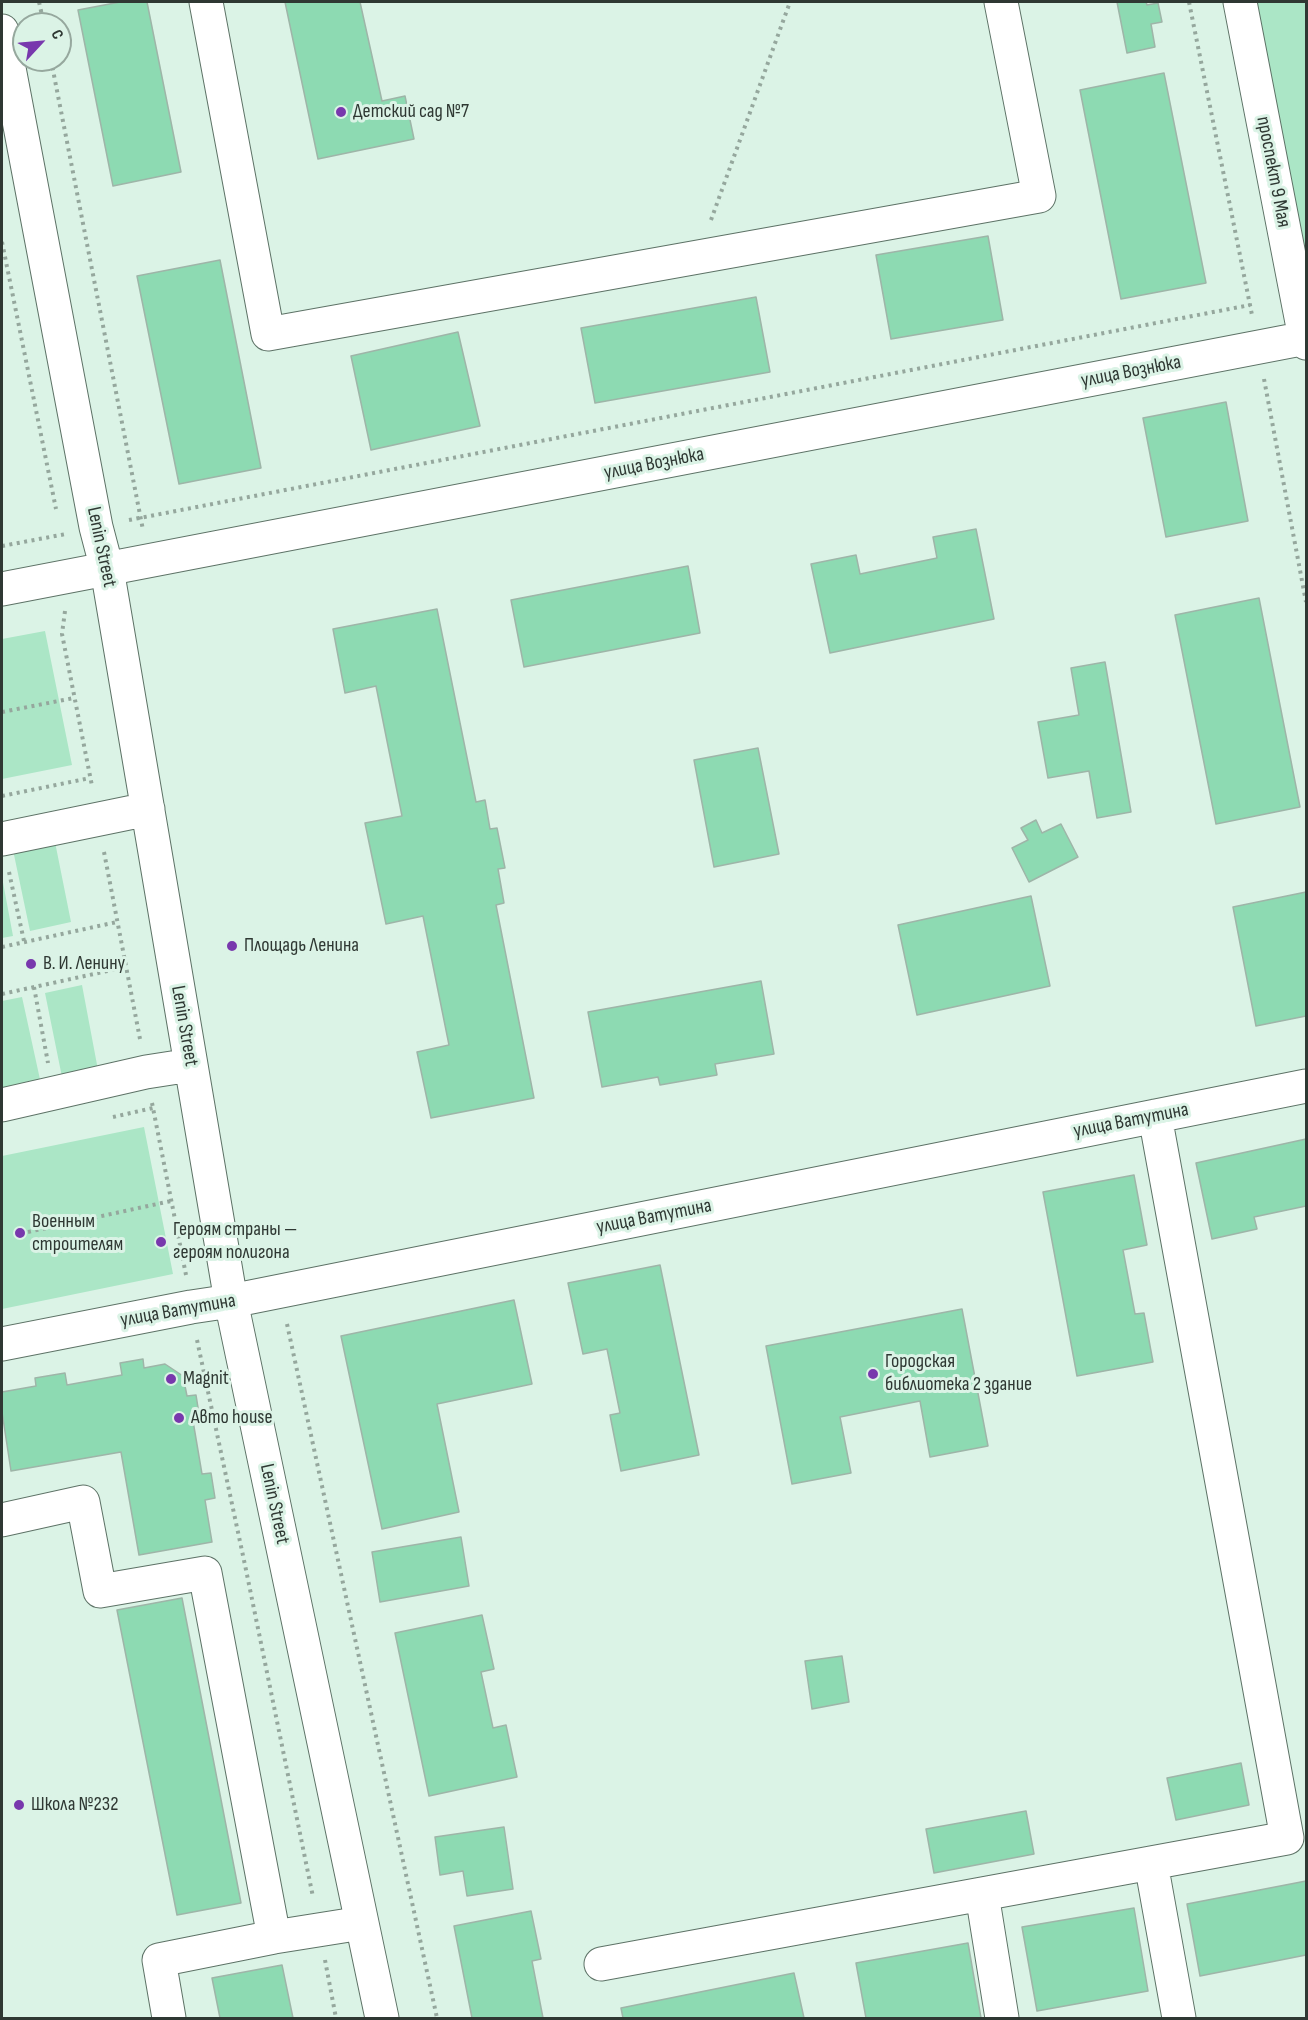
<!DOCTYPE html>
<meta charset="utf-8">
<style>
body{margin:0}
#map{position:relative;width:1308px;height:2020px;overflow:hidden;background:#dbf3e6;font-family:"Sofia Sans Condensed",sans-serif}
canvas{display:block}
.frame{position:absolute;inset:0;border:3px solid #2f3833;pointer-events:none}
.north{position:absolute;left:12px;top:12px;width:60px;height:60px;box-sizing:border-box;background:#dbf3e6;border:2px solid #96a89e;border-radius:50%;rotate:64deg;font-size:16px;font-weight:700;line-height:24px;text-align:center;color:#2f3833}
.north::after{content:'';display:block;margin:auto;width:21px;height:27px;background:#7838ad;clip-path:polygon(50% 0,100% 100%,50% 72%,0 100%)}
</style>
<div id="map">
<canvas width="1308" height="2020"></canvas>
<div class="frame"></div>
<div class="north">С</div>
</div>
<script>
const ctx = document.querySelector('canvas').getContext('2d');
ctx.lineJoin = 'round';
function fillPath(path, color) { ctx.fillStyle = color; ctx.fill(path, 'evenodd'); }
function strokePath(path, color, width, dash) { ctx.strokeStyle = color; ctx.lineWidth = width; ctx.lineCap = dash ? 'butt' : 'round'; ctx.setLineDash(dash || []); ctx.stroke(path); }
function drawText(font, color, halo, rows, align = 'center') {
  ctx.font = font + ' "Sofia Sans Condensed",sans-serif'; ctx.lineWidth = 6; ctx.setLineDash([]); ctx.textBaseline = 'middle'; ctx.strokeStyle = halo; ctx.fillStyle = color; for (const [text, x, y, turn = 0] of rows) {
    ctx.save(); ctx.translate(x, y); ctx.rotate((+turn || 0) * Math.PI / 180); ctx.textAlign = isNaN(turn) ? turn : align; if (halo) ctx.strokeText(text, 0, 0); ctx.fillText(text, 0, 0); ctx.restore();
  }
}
fillPath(new Path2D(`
 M1255,2H1306V267Z
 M45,631L72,765L2,779V639Z
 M55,842L71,922L30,931L13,850Z
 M2,877L13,936L2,938Z
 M82,985L98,1070L62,1077L45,993Z
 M22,997L41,1084L2,1093V1001Z
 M144,1127L173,1274L2,1309V1156Z`), '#abe6c6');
const building = new Path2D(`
 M120,2H147L181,172L113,186L78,10Z
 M285,2H360L382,101L405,96L414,139L318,159Z
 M1117,2H1146L1147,5L1158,3L1162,22L1151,24L1155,47L1127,53Z
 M1164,73L1206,283L1121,299L1080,90Z
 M988,236L1003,320L891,339L876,255Z
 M220,260L261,468L179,484L137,276Z
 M756,297L770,372L595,403L581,328Z
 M458,332L480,426L371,450L351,356Z
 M1226,402L1248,521L1166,537L1143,418Z
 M976,529L994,619L830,653L811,564L856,555L860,574L937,558L933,537Z
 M688,566L700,633L524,667L511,600Z
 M1259,598L1300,807L1216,824L1175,615Z
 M437,609L476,802L485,800L490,829L497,828L505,868L498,869L504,903L496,905L534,1098L431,1118L417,1052L449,1045L423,916L386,924L365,823L402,816L376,686L345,693L333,629Z
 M1105,662L1131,812L1097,818L1089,771L1048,778L1038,722L1079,715L1071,668Z
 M758,748L779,854L714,867L694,760Z
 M1036,820L1042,833L1061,824L1078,857L1029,882L1012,848L1028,840L1021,828Z
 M1306,892V1016L1256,1026L1233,907Z
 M1031,896L1050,986L917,1015L898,925Z
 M761,981L774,1054L715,1064L717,1075L660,1085L658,1077L602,1087L588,1012Z
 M1306,1139V1206L1254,1217L1257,1229L1212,1239L1196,1163Z
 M1134,1175L1147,1245L1123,1250L1135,1314L1144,1313L1153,1362L1077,1376L1043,1192Z
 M660,1265L699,1455L621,1471L610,1415L620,1413L607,1349L583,1354L568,1283Z
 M514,1300L532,1384L437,1404L459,1512L382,1529L341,1336Z
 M962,1309L988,1446L930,1457L920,1401L840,1417L851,1473L792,1484L766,1346Z
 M143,1359L144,1368L165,1364L183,1376L187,1396L196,1395L200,1420L193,1421L202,1474L211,1473L215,1498L205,1500L212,1542L139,1555L121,1452L11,1471L2,1412V1392L36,1386L35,1378L65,1373L67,1385L122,1375L120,1363Z
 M461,1537L469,1586L380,1602L372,1552Z
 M182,1598L241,1903L177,1915L117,1610Z
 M482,1615L494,1669L481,1672L493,1728L506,1725L517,1777L429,1796L395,1633Z
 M842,1656L849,1702L812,1709L805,1661Z
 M1241,1763L1249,1805L1176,1820L1167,1778Z
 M1026,1811L1034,1854L934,1873L926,1829Z
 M504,1827L513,1889L467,1896L463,1871L440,1875L435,1837Z
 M1306,1881V1955L1200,1976L1187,1904Z
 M1134,1908L1148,1991L1037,2011L1022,1927Z
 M531,1911L541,1959L532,1961L543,2018H472L454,1926Z
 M968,1943L981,2018H866L856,1963Z
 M282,1965L293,2018H220L212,1978Z
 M794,1973L804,2018H623L621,2008Z`);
fillPath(building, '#8ddab2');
strokePath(building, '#9eb5a8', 1.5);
const minor = new Path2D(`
 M206,2L268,334L1039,196L1001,2
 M1240,2L1306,343
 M2,31L96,527L107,569L231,1301L382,2018
 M2,589L1306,338
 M2,839L148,809
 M2,1105L146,1072L191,1065
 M2,1344L191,1307L231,1301L1306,1086
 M2,1520L83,1502L100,1591L205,1573L274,1937L362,1923
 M1151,1863L1179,2018
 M982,1894L1002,2018
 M601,1964L1287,1838L1155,1116
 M169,2018L159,1960L274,1937`);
strokePath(minor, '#5d7266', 35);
strokePath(new Path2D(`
 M39,2L44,24
 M1189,2L1252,315
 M51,60L143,530
 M711,220L790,2
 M2,242L56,509
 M1264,379L1306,602
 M129,520L1250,305
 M2,546L66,534
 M65,611L62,634L92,786
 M2,712L74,698
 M2,796L90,778
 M104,852L140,1039
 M9,872L24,941
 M2,947L117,922
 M34,987L48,1063
 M2,994L126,967
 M152,1103L186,1275
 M113,1117L153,1108
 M28,1232L171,1201
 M287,1324L437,2018
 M197,1340L245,1565L313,1897
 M325,1960L336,2018`), '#95a79d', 4, [3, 4.5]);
strokePath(minor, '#fff', 33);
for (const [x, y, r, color] of [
 [341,112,6,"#7838ad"],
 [232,946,6,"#7838ad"],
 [31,964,6,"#7838ad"],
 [20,1233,6,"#7838ad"],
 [161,1242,6,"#7838ad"],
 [873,1374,6,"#7838ad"],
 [171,1379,6,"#7838ad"],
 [179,1418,6,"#7838ad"],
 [19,1805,6,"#7838ad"]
]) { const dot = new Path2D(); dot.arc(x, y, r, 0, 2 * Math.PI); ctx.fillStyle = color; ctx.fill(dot); strokePath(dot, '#dbf3e6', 2); }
drawText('20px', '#2f3833', '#dbf3e6', [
 ["Детский сад №7",353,112],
 ["Площадь Ленина",244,946],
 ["В. И. Ленину",43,964],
 ["Военным",32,1222],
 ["строителям",32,1245],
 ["Героям страны —",173,1230],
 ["героям полигона",173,1253],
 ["Городская",885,1362],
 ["библиотека 2 здание",885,1385],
 ["Magnit",183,1379],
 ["Авто house",191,1418],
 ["Школа №232",31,1805]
], 'left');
drawText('20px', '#2f3833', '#dbf3e6', [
 ["проспект 9 Мая",1273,172,79],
 ["улица Вознюка",1131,372,-11],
 ["улица Вознюка",654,464,-11],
 ["Lenin Street",101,547,78],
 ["Lenin Street",184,1026,80],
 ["улица Ватутина",1131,1121,-11],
 ["улица Ватутина",654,1217,-11],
 ["улица Ватутина",178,1311,-10],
 ["Lenin Street",274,1504,78]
]);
</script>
